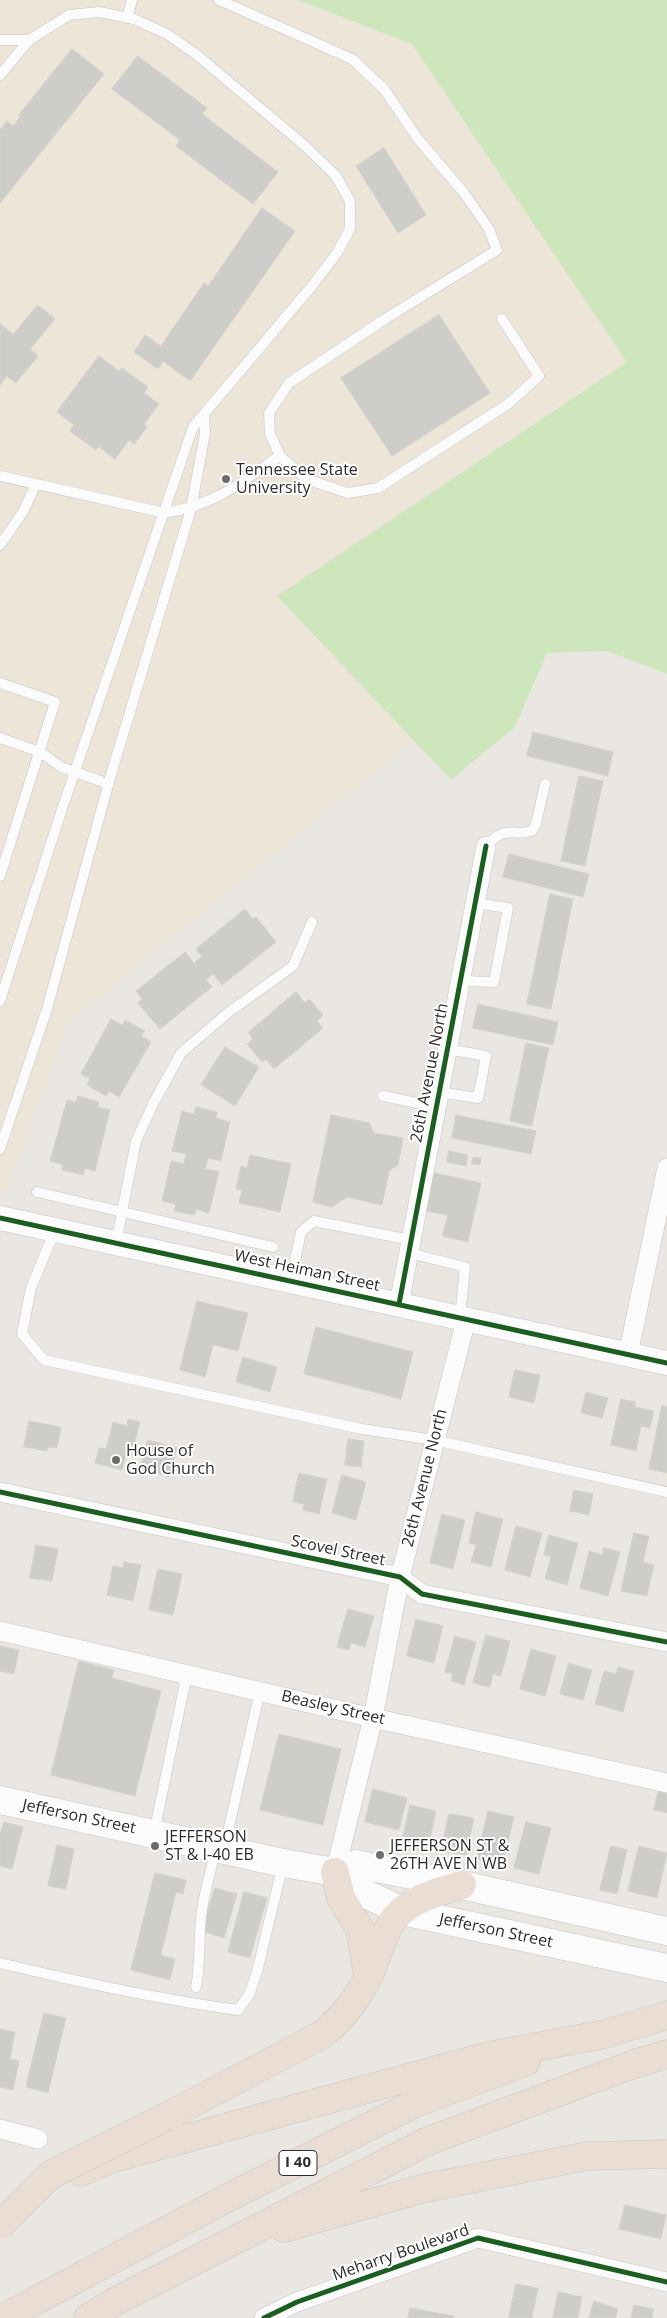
<!DOCTYPE html>
<style>
body{margin:0}
canvas{display:block;background:#eae7e2}
</style>
<canvas width="667" height="2318"></canvas>
<script>
const ctx = document.querySelector('canvas').getContext('2d');
ctx.lineJoin = 'round';
function fillPath(path, color) { ctx.fillStyle = color; ctx.fill(path, 'evenodd'); }
function strokePath(path, color, width, dash) { ctx.strokeStyle = color; ctx.lineWidth = width; ctx.lineCap = dash ? 'butt' : 'round'; ctx.setLineDash(dash || []); ctx.stroke(path); }
function drawText(font, color, halo, rows, align = 'center') {
  ctx.font = font + ' "Open Sans",sans-serif'; ctx.lineWidth = 4; ctx.setLineDash([]); ctx.textBaseline = 'middle'; ctx.strokeStyle = halo; ctx.fillStyle = color; for (const [text, x, y, turn = 0] of rows) {
    ctx.save(); ctx.translate(x, y); ctx.rotate((+turn || 0) * Math.PI / 180); ctx.textAlign = isNaN(turn) ? turn : align; if (halo) ctx.strokeText(text, 0, 0); ctx.fillText(text, 0, 0); ctx.restore();
  }
}
fillPath(new Path2D(`
 M0,0H298L412,44L628,362L278,596L413,741L68,1022L7,1192L0,1191Z`), '#ede5d7');
fillPath(new Path2D(`
 M298,0H667V674L607,651L547,653L515,727L451,780L277,596L627,362L412,44Z`), '#cee6bb');
const building = new Path2D(`
 M72,49L104,74L0,203V130L7,121L13,126L21,116L19,115Z
 M138,56L207,108L202,114L278,172L253,204L176,146L180,140L112,89Z
 M384,148L426,215L398,233L356,166Z
 M262,208L295,231L190,381L163,361L158,369L134,352L145,335L161,346L204,283L208,286Z
 M38,305L55,319L30,349L38,356L16,383L7,376L0,385V324L13,334Z
 M439,315L490,393L392,456L341,378Z
 M99,356L119,371L122,368L148,387L144,393L159,404L144,424L147,427L134,444L129,440L115,459L98,446L96,450L70,431L74,425L57,412Z
 M533,732L613,752L608,776L527,756Z
 M579,776L603,781L585,866L561,861Z
 M509,854L589,874L583,897L503,877Z
 M550,894L573,899L551,1009L527,1004Z
 M245,909L253,919L256,917L276,942L222,985L213,974L206,980L212,987L160,1029L138,1003L142,999L136,991L185,952L194,963L202,956L196,949Z
 M296,992L305,1003L309,999L323,1015L317,1021L323,1028L274,1069L266,1059L262,1062L247,1044L253,1039L248,1033Z
 M478,1004L558,1022L553,1045L473,1028Z
 M111,1019L122,1025L125,1020L145,1031L141,1036L151,1042L119,1097L109,1091L106,1096L87,1085L90,1079L81,1074Z
 M526,1043L549,1048L532,1126L510,1121Z
 M225,1047L259,1067L235,1106L201,1085Z
 M78,1096L99,1102L98,1107L110,1110L95,1171L85,1168L83,1175L62,1170L63,1165L50,1161L67,1100L76,1102Z
 M196,1107L217,1112L216,1118L230,1122L221,1161L208,1158L205,1169L219,1172L209,1213L196,1209L195,1215L174,1211L176,1204L162,1201L171,1161L184,1164L186,1154L172,1151L182,1111L194,1114Z
 M331,1115L369,1123L374,1133L403,1138L398,1165L389,1171L382,1205L347,1197L332,1207L313,1202Z
 M456,1115L536,1131L531,1154L452,1138Z
 M449,1151L468,1155L466,1166L447,1162Z
 M250,1155L291,1164L280,1212L239,1203L242,1190L236,1189L241,1166L247,1168Z
 M473,1157L481,1158L480,1165L472,1164Z
 M434,1173L481,1183L468,1242L442,1236L448,1215L426,1211Z
 M197,1301L248,1313L238,1351L213,1345L205,1377L180,1370Z
 M316,1327L413,1352L401,1399L304,1374Z
 M243,1357L277,1367L270,1392L236,1382Z
 M515,1370L540,1375L534,1403L509,1397Z
 M586,1392L608,1398L602,1418L581,1413Z
 M621,1399L636,1402L635,1407L654,1411L650,1428L641,1426L636,1451L611,1445Z
 M662,1406L667,1407V1473L649,1469Z
 M128,1419L140,1422L131,1456L126,1455L122,1470L95,1463L99,1448L106,1449L113,1422L127,1426Z
 M29,1421L61,1427L57,1448L48,1447L47,1451L24,1447Z
 M348,1439L364,1441L361,1467L345,1465Z
 M148,1440L177,1448L169,1477L140,1468Z
 M299,1473L327,1479L319,1514L303,1510L304,1504L293,1502Z
 M342,1475L366,1482L356,1520L332,1513Z
 M574,1490L593,1494L589,1515L570,1511Z
 M476,1512L503,1519L491,1567L471,1562L476,1545L469,1543Z
 M442,1514L465,1520L453,1569L430,1563Z
 M516,1526L542,1533L530,1577L505,1570Z
 M634,1533L649,1536L643,1562L654,1565L647,1596L621,1591Z
 M549,1535L578,1543L567,1585L545,1579L551,1557L544,1555Z
 M36,1545L58,1549L52,1581L30,1578Z
 M604,1548L620,1552L608,1596L580,1588L589,1551L602,1555Z
 M124,1562L141,1565L133,1601L107,1595L113,1566L123,1568Z
 M158,1569L182,1574L173,1615L149,1610Z
 M348,1609L374,1616L365,1647L351,1643L349,1650L337,1647Z
 M416,1619L443,1626L434,1663L407,1656Z
 M486,1635L510,1641L501,1676L493,1674L490,1687L473,1683Z
 M455,1636L476,1642L464,1685L451,1681L453,1674L445,1672Z
 M0,1646L19,1650L14,1674L0,1671Z
 M531,1649L556,1656L545,1696L520,1689Z
 M79,1661L114,1670L112,1678L161,1691L135,1796L51,1775Z
 M569,1663L592,1670L583,1700L560,1694Z
 M618,1667L634,1671L623,1712L595,1704L604,1671L616,1674Z
 M279,1734L341,1749L323,1825L260,1810Z
 M373,1789L407,1798L399,1830L365,1822Z
 M658,1792L667,1794V1813L654,1810Z
 M410,1805L436,1811L427,1852L401,1846Z
 M488,1811L514,1817L502,1865L477,1859Z
 M449,1814L474,1818L466,1855L441,1851Z
 M4,1822L23,1827L12,1869L0,1866V1834Z
 M526,1822L551,1828L539,1874L514,1868Z
 M57,1845L74,1849L66,1889L48,1886Z
 M611,1846L627,1850L617,1894L600,1890Z
 M639,1846L667,1853L657,1898L628,1891Z
 M155,1873L186,1880L183,1894L176,1892L161,1955L175,1959L170,1980L131,1970Z
 M215,1888L237,1894L224,1938L202,1931Z
 M244,1892L267,1898L250,1958L228,1952Z
 M44,2013L66,2018L48,2093L26,2087Z
 M0,2029L15,2032L10,2059L19,2061L13,2090L0,2087Z
 M625,2205L666,2215L661,2239L619,2229Z
 M516,2284L538,2288L532,2318H509Z
 M558,2292L582,2297L578,2318H553Z
 M594,2301L618,2309L615,2318H589Z
 M634,2305L654,2309L652,2318H631Z
 M410,2308L454,2316L453,2318H408Z`);
fillPath(building, '#cfcdc9');
strokePath(building, '#d5d2ce', 1);
const service = new Path2D(`
 M127,18L132,0
 M0,40H29
 M0,75L29,40L69,15L99,12L134,19L167,34L197,55L304,145L336,176L350,201V229L337,253L311,287L193,427L63,806L0,1001
 M280,456L306,479L348,493L378,488L508,404L539,376L502,319
 M0,476L165,513C215,505 239,484 280,456L270,434L269,413L289,383L385,319L497,250L489,229L464,193L418,139L384,89L352,59L219,0
 M0,545L23,512L36,484
 M0,683L55,702L0,876
 M0,738L40,752L61,767L109,784
 M486,846C507,824 509,837 532,831L536,824L545,784
 M460,981L494,982L508,908L475,903
 M439,1092L478,1098L486,1056L447,1049
 M383,1096L436,1107
 M0,1149L47,1009L110,778L191,509L205,433L204,415
 M37,1192L273,1247
 M55,1230L31,1288L22,1334L44,1360L362,1429L434,1440L667,1492
 M116,1243L136,1141L154,1102L181,1053L229,1012L293,966L312,922
 M409,1253L465,1267L460,1318
 M291,1281L301,1232L314,1221L411,1240
 M154,1833L187,1673
 M224,1849L260,1691
 M0,1963C79,1982 158,1999 238,2010L249,1995L257,1972L283,1864
 M196,1987C201,1962 198,1936 202,1910C205,1890 211,1869 216,1849`);
const minor = new Path2D(`
 M399,1304L486,846
 M628,1355L667,1168
 M0,1492L400,1577L422,1594L667,1642
 M0,1631L373,1718L667,1783
 M335,1872L373,1718L400,1577L466,1320
 M0,2129L38,2139
 M264,2318L297,2302L478,2238L667,2282`);
const tertiary = new Path2D(`
 M0,1218L667,1363`);
const secondary = new Path2D(`
 M0,1800L283,1863L335,1872L356,1864L462,1885L667,1931
 M335,1872L353,1888L402,1911L667,1968`);
const motorway = new Path2D(`
 M335,1872L341,1898L360,1929L368,1976
 M166,2117L323,2034C343,2017 356,2001 368,1977C379,1955 383,1926 403,1910C421,1896 441,1891 462,1885
 M81,2172L114,2158L488,2056L605,2034L667,2015
 M284,2228L425,2188L587,2156L667,2154
 M3,2318L231,2196L418,2102L526,2062
 M88,2318L116,2301L428,2141L634,2064L667,2054`);
strokePath(service, '#c4c3c3', 11);
strokePath(minor, '#c4c3c3', 20);
strokePath(tertiary, '#c4c3c3', 25);
strokePath(secondary, '#c4c3c3', 29);
strokePath(motorway, '#c6c4c2', 29);
strokePath(service, '#fcfbfb', 10);
strokePath(minor, '#fcfbfb', 19);
strokePath(tertiary, '#fcfbfb', 24);
strokePath(secondary, '#fcfbfb', 28);
strokePath(motorway, '#eaddd4', 28);
const motorwayBridge = new Path2D(`
 M0,2225L52,2174L166,2117`);
strokePath(motorwayBridge, '#c6c4c2', 29, []);
strokePath(motorwayBridge, '#eaddd4', 28);
strokePath(new Path2D(`
 M0,1218L667,1363
 M399,1304L486,846
 M0,1492L400,1577L422,1594L667,1642
 M264,2318L297,2302L478,2238L667,2282`), '#1b5e20', 5);
for (const [x, y, r, color] of [
 [226,479,5,"#6e6d6c"],
 [116,1460,5,"#6e6d6c"],
 [155,1846,5,"#6e6d6c"],
 [380,1855,5,"#6e6d6c"]
]) { const dot = new Path2D(); dot.arc(x, y, r, 0, 2 * Math.PI); ctx.fillStyle = color; ctx.fill(dot); strokePath(dot, '#fff', 2); }
for (const [x, y, w] of [
 [298,2163,38]
]) { const box = new Path2D(); box.roundRect(x - w / 2, y - 12.5, w, 25, 4); ctx.fillStyle = '#fff'; ctx.fill(box); strokePath(box, '#2c2c2c', 1); }
drawText('bold 15px', '#2c2c2c', null, [
 ["I 40",298,2163]
]);
drawText('16px', '#2c2c2c', '#fff', [
 ["Tennessee State",236,470],
 ["University",236,488],
 ["House of",126,1451],
 ["God Church",126,1469],
 ["JEFFERSON",165,1837],
 ["ST & I-40 EB",165,1855],
 ["JEFFERSON ST &",390,1846],
 ["26TH AVE N WB",390,1864]
], 'left');
drawText('16px', '#2c2c2c', '#fff', [
 ["26th Avenue North",430,1073,-79],
 ["West Heiman Street",307,1271,12],
 ["26th Avenue North",425,1478,-76],
 ["Scovel Street",338,1551,12],
 ["Beasley Street",333,1708,13],
 ["Jefferson Street",79,1817,12],
 ["Jefferson Street",496,1931,12],
 ["Meharry Boulevard",401,2253,-19]
]);
</script>
